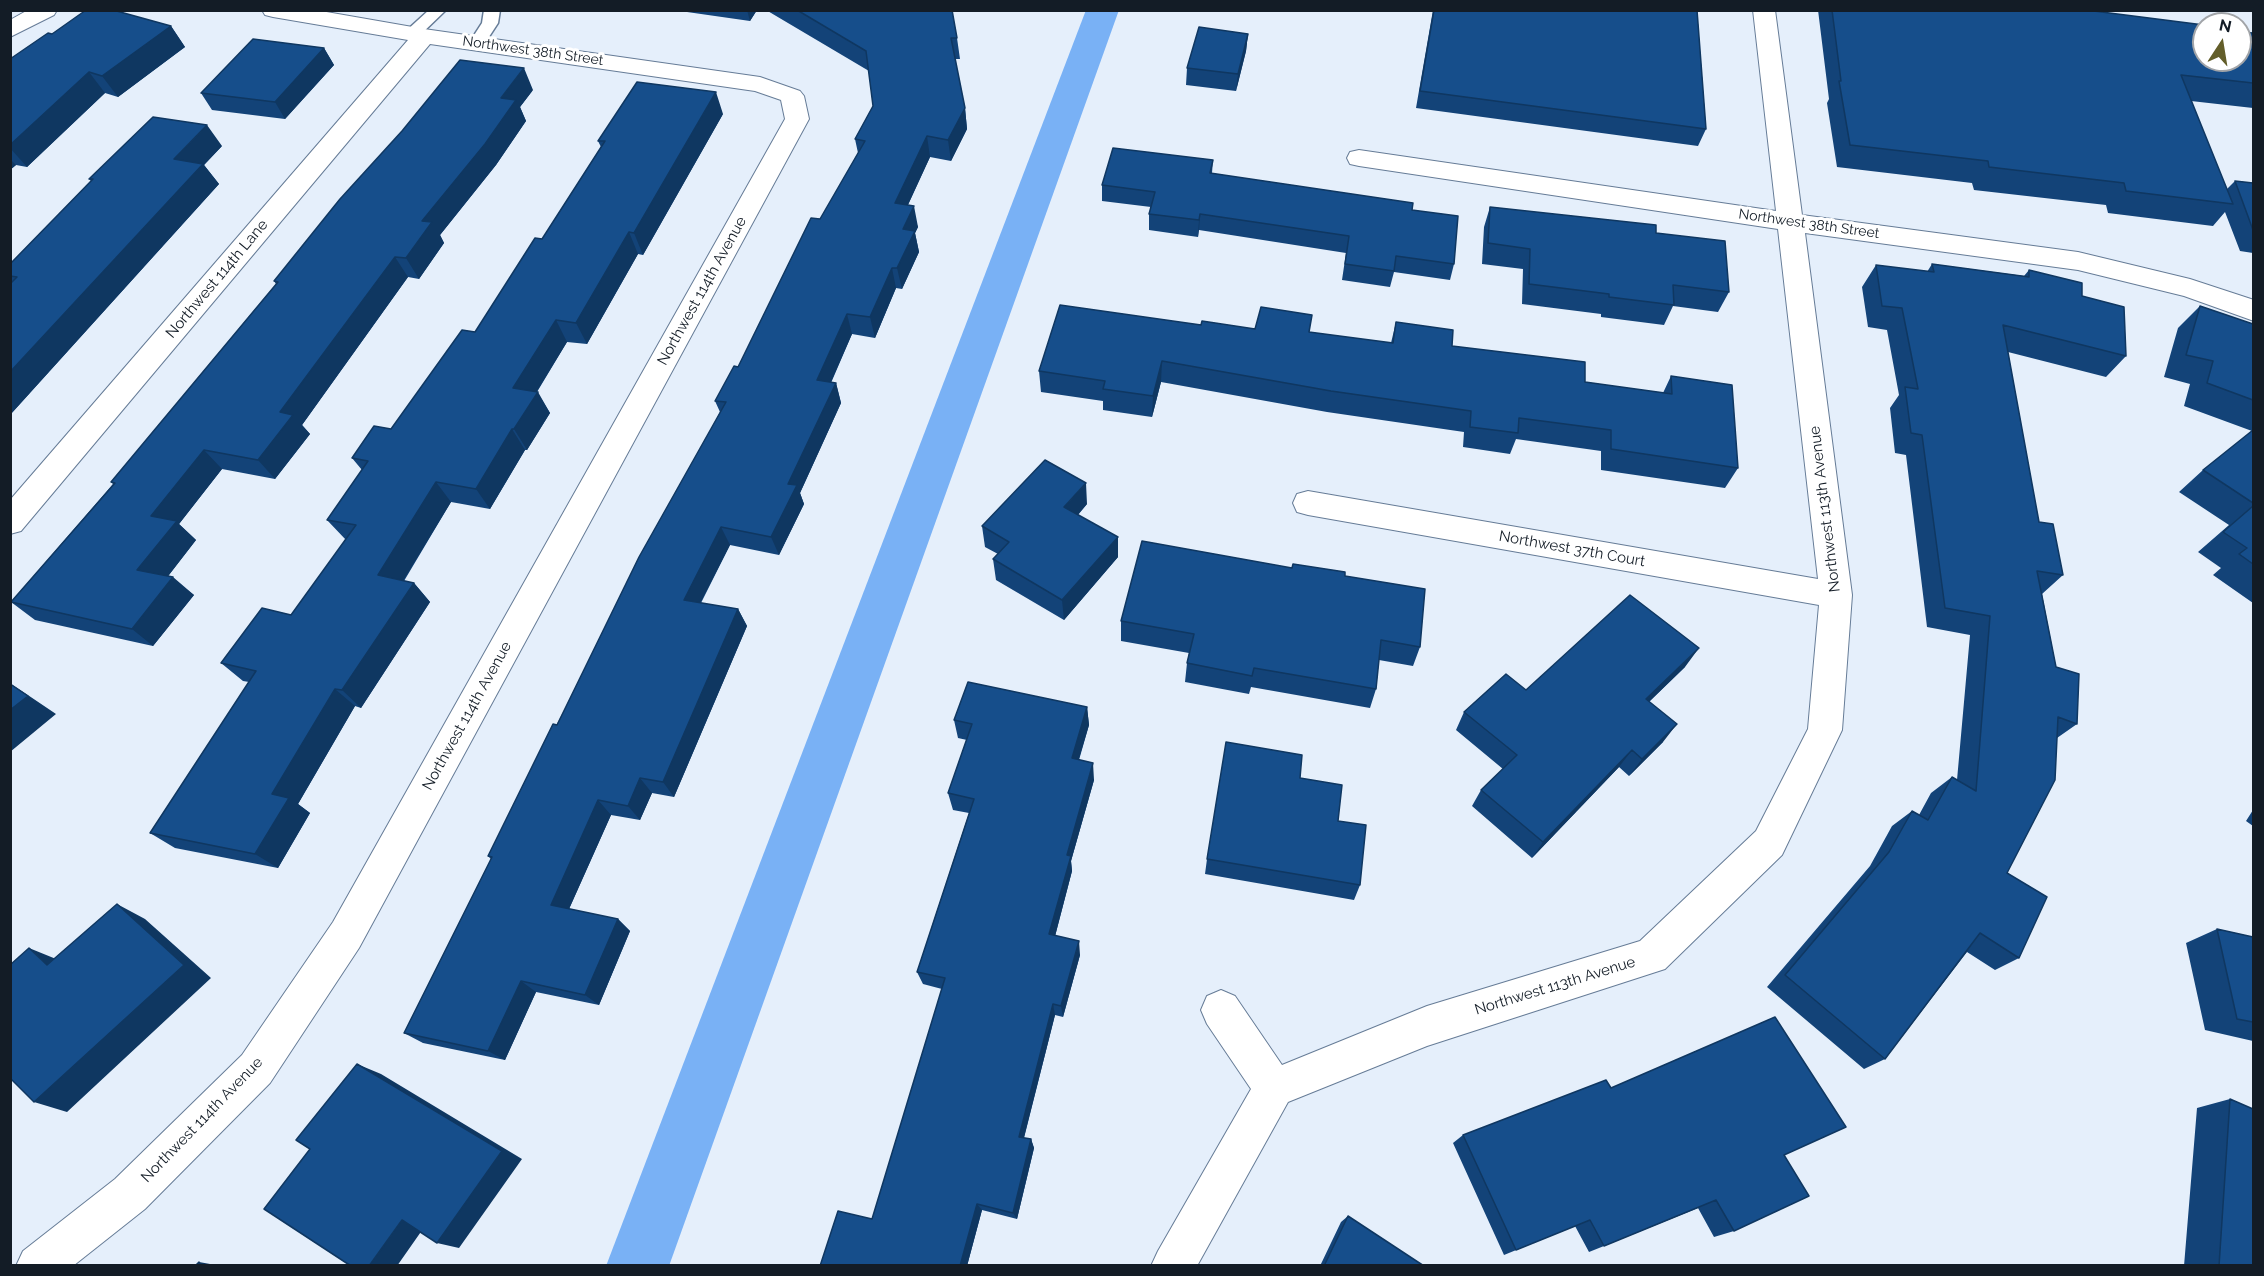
<!DOCTYPE html>
<style>
body{margin:0}
#map{position:relative;width:2264px;height:1276px;overflow:hidden;background:#e5effb;font-family:Raleway,sans-serif}
canvas{display:block}
.frame{position:absolute;inset:0;border:12px solid #131c26;pointer-events:none}
.north{position:absolute;left:2192px;top:12px;width:60px;height:60px;box-sizing:border-box;background:#fff;border:2px solid #a1a4a8;border-radius:50%;rotate:12deg;font-size:16px;font-weight:700;line-height:24px;text-align:center;color:#131c26}
.north::after{content:'';display:block;margin:auto;width:21px;height:27px;background:#635e2a;clip-path:polygon(50% 0,100% 100%,50% 72%,0 100%)}
</style>
<div id="map">
<canvas width="2264" height="1276"></canvas>
<div class="frame"></div>
<div class="north">N</div>
</div>
<script>
const ctx = document.querySelector('canvas').getContext('2d');
ctx.lineJoin = 'round';
function fillPath(path, color) { ctx.fillStyle = color; ctx.fill(path, 'evenodd'); }
function strokePath(path, color, width, dash) { ctx.strokeStyle = color; ctx.lineWidth = width; ctx.lineCap = dash ? 'butt' : 'round'; ctx.setLineDash(dash || []); ctx.stroke(path); }
function drawText(font, color, halo, rows, align = 'center') {
  ctx.font = font + ' Raleway,sans-serif'; ctx.lineWidth = 6; ctx.setLineDash([]); ctx.textBaseline = 'middle'; ctx.strokeStyle = halo; ctx.fillStyle = color; for (const [text, x, y, turn = 0] of rows) {
    ctx.save(); ctx.translate(x, y); ctx.rotate((+turn || 0) * Math.PI / 180); ctx.textAlign = isNaN(turn) ? turn : align; if (halo) ctx.strokeText(text, 0, 0); ctx.fillText(text, 0, 0); ctx.restore();
  }
}
fillPath(new Path2D(`
 M1086,10H1119L669,1266H606Z`), '#79b1f5');
const service = new Path2D(`
 M429,10H446L418,37H406L404,34L406,31Z
 M484,10H500L498,23L483,46H471L469,43L482,23Z`);
const minor = new Path2D(`
 M28,10H57L54,15L10,37V20Z
 M262,10H315L424,29L760,77L800,91L804,96L809,119L359,948L270,1083L145,1209L73,1266H16L23,1251L115,1179L242,1055L333,922L785,119L781,100L755,91L430,44L21,531L10,534V500L408,40L273,17L265,15Z
 M1753,10H1775L1802,215L2078,252L2190,279L2254,300V321L2184,296L2078,270L1805,233L1852,595L1842,730L1782,855L1665,969L1427,1046L1288,1102L1197,1266H1151L1158,1251L1251,1089L1207,1024L1201,1010L1207,996L1221,990L1235,996L1282,1065L1427,1006L1640,941L1756,831L1808,729L1819,605L1308,515L1297,512L1293,503L1297,494L1308,491L1818,579L1778,229L1359,166L1350,164L1347,158L1350,152L1359,150L1776,211Z`);
strokePath(service, '#667c97', 3);
strokePath(minor, '#667c97', 2);
fillPath(service, '#fff');
fillPath(minor, '#fff');
fillPath(new Path2D(`
 M673,10H757L750,21Z
 M766,10H952L957,38L960,59H955L965,108L967,129L951,161L930,157L908,205L918,227L915,233L919,252L902,289L896,288L875,338L852,334L831,383H836L841,403L800,493L804,504L779,555L730,545L701,603L738,609L747,626L674,797L652,793L640,820L611,815L569,909L618,919L630,931L599,1005L536,992L505,1060L423,1043L404,1033L491,859L488,856L720,412L715,401L738,367L858,153L855,139L873,106L869,71Z
 M1433,10H1697L1706,129L1698,146L1416,108Z
 M1818,10H2086L2204,60L2253,33V108L2191,101L2227,189L2235,181L2253,183V253L2240,251L2225,212L2213,226L2108,213L2106,205L1974,190L1972,183L1837,167L1827,103L1829,99Z
 M171,26L185,47L118,97L105,93L27,167L16,165L10,170V59Z
 M1248,34L1246,51L1236,91L1186,85L1187,68Z
 M324,48L334,65L285,119L212,110L201,93Z
 M533,90L520,107L526,121L496,165L440,235L444,243L419,279L408,277L302,425L310,434L275,479L222,469L179,524L196,540L168,576L194,595L153,646L35,620L11,602L113,484L111,482L276,284L274,281Z
 M723,114L643,255L638,254L587,344L567,342L537,392L550,413L527,450H525L490,509L451,502L404,581L414,583L430,602L361,708L355,706L298,804L310,813L278,868L175,848L150,833L249,682L243,681L221,663L291,615L346,540L327,520L362,470L352,458L391,429L475,332L542,239L601,147L598,141Z
 M222,146L204,165L219,184L10,415V264L91,181L89,179Z
 M1213,160L1212,173L1412,210L1454,264L1450,280L1394,272L1390,287L1342,280L1346,253L1199,230L1198,237L1149,230V214L1151,207L1102,201V185Z
 M1490,207L1656,233L1729,292L1718,312L1673,306L1664,325L1601,317V314L1522,304L1523,269L1482,264L1484,227Z
 M1932,264L2024,276L2029,270L2082,296L2126,356L2106,377L2008,352L2039,522L2063,575L2042,594L2056,667L2077,724L2057,738L2007,873L2019,958L1995,970L1967,952L1885,1059L1864,1069L1767,987L1870,866L1892,826L1912,811L1919,815L1931,793L1952,777L1957,780L1970,635L1927,627L1906,455L1895,453L1890,408L1899,395L1887,330L1868,327L1862,287L1876,265L1927,272Z
 M2200,306L2253,324V603L2213,575L2221,568L2198,552L2229,525L2179,492L2203,470L2252,431L2184,406L2190,384L2164,377L2178,328Z
 M1396,322L1452,346L1585,382L1663,393L1671,376L1738,468L1725,488L1601,470V451L1516,439L1510,454L1463,447L1464,432L1327,412L1161,382L1152,417L1103,410V401L1041,392L1039,371L1201,325L1255,329L1309,332L1391,343Z
 M1087,504L1078,515L1118,557L1064,620L996,580L993,559L998,554L985,547L982,526Z
 M1292,567L1345,576L1420,647L1413,666L1379,660L1376,689L1370,708L1251,687L1249,694L1185,682L1187,663L1189,653L1121,641V621Z
 M1685,667L1649,702L1663,742L1629,776L1619,767L1532,858L1472,806L1481,790L1503,769L1456,730L1464,712L1526,690Z
 M1087,707L1089,725L1079,760L1094,780L1071,861L1072,871L1055,936L1080,955L1063,1017L1055,1015L1024,1138L1031,1139L1034,1148L1017,1219L982,1210L967,1266H820L872,1219L942,989L923,984L917,972L969,813L953,810L948,793L967,740L958,738L954,720Z
 M1300,778L1360,885L1354,900L1205,874L1207,859Z
 M2253,810V826L2246,821Z
 M2217,929L2253,937V1041L2205,1030L2186,943Z
 M1611,1088L1784,1155L1734,1231L1714,1237L1698,1208L1604,1246L1589,1252L1575,1226L1504,1255L1453,1143L1463,1135Z
 M2230,1099L2253,1266H2184L2197,1108Z
 M1348,1216L1424,1266H1320L1341,1222Z`), '#134378');
fillPath(new Path2D(`
 M747,10H757L750,21Z
 M171,26L185,47L118,97L102,76Z
 M1248,34L1246,51L1236,91L1238,74Z
 M324,48L334,65L285,119L275,102Z
 M524,68L533,90L520,107L526,121L496,165L440,235L444,243L419,279L406,258L422,221L501,98Z
 M89,72L105,93L27,167L10,148V145Z
 M716,92L723,114L643,255L634,233Z
 M965,108L967,129L951,161L948,140Z
 M207,125L222,146L204,165L219,184L10,415V372L174,159Z
 M927,136L930,157L899,224L895,203Z
 M10,159L16,165L10,170Z
 M914,206L918,227L915,233L919,252L902,289L897,268L903,229Z
 M1200,214L1199,230L1198,237L1199,220Z
 M629,232L638,254L587,344L576,323Z
 M395,257L408,277L302,425L310,434L275,479L258,460L280,412Z
 M892,268L896,288L875,338L870,317Z
 M847,314L852,334L823,400L817,380Z
 M556,320L567,342L526,409L513,388Z
 M1162,361L1161,382L1152,417L1153,396Z
 M836,383L841,403L800,493L804,504L779,555L771,537L788,484Z
 M538,392L550,413L527,450L514,429Z
 M512,429L525,450L490,509L476,489Z
 M204,450L222,469L179,524L196,540L159,588L137,570L151,516Z
 M436,482L451,502L395,594L378,575Z
 M1086,483L1087,504L1066,528L1064,507Z
 M721,527L730,545L693,617L684,600Z
 M1118,537V557L1064,620L1062,600Z
 M173,577L194,595L153,646L132,629Z
 M414,583L430,602L361,708L342,690Z
 M738,609L747,626L674,797L663,782Z
 M1699,648L1685,667L1633,717L1646,699Z
 M10,683L56,714L10,752Z
 M335,689L355,706L298,804L310,813L278,868L255,854L272,794Z
 M1087,707L1089,725L1074,775L1072,758Z
 M1677,724L1663,742L1629,776L1642,759Z
 M1632,750L1619,767L1532,858L1543,842Z
 M1093,763L1094,780L1071,861L1072,871L1052,948L1049,934L1067,855Z
 M640,778L652,793L640,820L628,806Z
 M598,800L611,815L565,918L551,905Z
 M117,904L145,919L211,978L67,1112L34,1102Z
 M618,919L630,931L599,1005L585,995Z
 M1079,941L1080,955L1063,1017L1061,1006Z
 M29,948L61,961L47,965Z
 M521,981L536,992L505,1060L488,1051Z
 M1053,1004L1055,1015L1022,1145L1019,1137Z
 M357,1064L381,1074L522,1159L459,1248L437,1243Z
 M1031,1139L1034,1148L1017,1219L1013,1213Z
 M977,1204L982,1210L967,1266H960Z
 M402,1220L425,1226L397,1266H369Z
 M199,1262L221,1266H201Z`), '#0f3761');
const building = new Path2D(`
 M86,10H113L171,26L102,76L89,72L10,145V59L48,33L52,34Z
 M797,10H952L957,38H951L965,108L948,140L927,136L895,203L914,206L903,229L915,231L897,268H892L870,317L847,314L817,380L836,383L788,484L797,485L771,537L721,527L684,600L738,609L663,782L640,778L628,806L598,800L551,905L618,919L585,995L521,981L488,1051L404,1033L492,857L488,856L553,724L557,725L639,557L726,402L715,401L734,366L738,367L811,218L820,219L865,141L855,139L873,106L866,51Z
 M1434,10H1697L1706,129L1420,91Z
 M1832,10H2086L2204,25V60H2240V32L2253,33V83L2181,75L2233,204L2126,191L2124,183L1989,167L1988,161L1850,145L1839,81H1841Z
 M1199,27L1248,34L1238,74L1187,68Z
 M253,39L324,48L275,102L201,93Z
 M460,60L524,68L501,98L516,100L485,144L422,221L432,222L406,258L395,257L280,412L293,415L258,460L204,450L151,516L177,521L137,570L173,577L132,629L11,602L115,483L111,482L278,282L274,281L340,199L402,131Z
 M637,82L716,92L634,233L629,232L576,323L556,320L513,388L538,392L514,429H512L476,489L436,482L378,575L414,583L342,690L335,689L272,794L289,798L255,854L150,833L256,671L221,663L262,608L291,615L356,525L327,520L368,461L352,458L374,426L391,429L462,330L475,332L535,238L542,239L605,141H598Z
 M153,117L207,125L174,159L203,164L10,372V284L17,277L10,276V264L93,179H89Z
 M1113,148L1213,160L1210,173L1413,203L1412,210L1458,216L1454,264L1396,256L1394,271L1345,264L1349,236L1200,214L1199,220L1149,214L1155,192L1102,185Z
 M2235,181L2253,183V230Z
 M1490,207L1656,225V233L1725,241L1729,292L1673,285L1674,305L1609,297V294L1529,284L1530,249L1488,243Z
 M1932,264L2029,277V270L2082,283V296L2124,307L2126,356L2003,325L2039,522L2053,524L2063,575L2037,571L2056,667L2079,674L2077,724L2058,717L2055,780L2007,873L2047,897L2019,958L1980,933L1885,1059L1785,975L1889,852L1912,811L1928,820L1952,777L1976,791L1990,616L1945,608L1922,435L1911,433L1905,387L1918,389L1902,308L1882,306L1876,265L1934,272Z
 M1060,305L1201,325L1202,321L1255,329L1261,307L1312,315L1309,332L1393,343L1396,322L1453,330L1452,346L1585,362V382L1672,394L1671,376L1732,385L1738,468L1611,449V430L1519,418L1518,433L1470,427L1471,411L1331,391L1162,361L1153,396L1103,389L1105,381L1039,371Z
 M2200,306L2253,324V400L2207,383L2213,361L2186,355Z
 M2253,430V503L2203,470Z
 M1045,460L1086,483L1064,507L1118,537L1062,600L993,559L1009,542L982,526Z
 M2253,506V564L2239,554L2247,548L2223,532Z
 M1142,541L1292,568L1293,564L1345,572V576L1425,589L1420,647L1381,640L1376,689L1254,668L1252,676L1187,663L1194,634L1121,621Z
 M1630,595L1699,648L1646,699L1677,724L1642,759L1632,750L1543,842L1481,790L1517,755L1464,712L1506,674L1526,690Z
 M968,682L1087,707L1072,758L1093,763L1067,855L1071,856L1049,934L1079,941L1061,1006L1053,1004L1019,1137L1031,1139L1013,1213L977,1204L960,1266H820L838,1211L872,1219L945,978L917,972L974,799L948,793L972,724L954,720Z
 M10,684L28,696L10,710Z
 M1226,742L1302,755L1300,778L1342,785L1338,821L1366,825L1360,885L1207,859Z
 M117,904L184,965L34,1102L10,1078V965L29,948L47,965Z
 M2217,929L2253,937V1022L2237,1019Z
 M1775,1017L1846,1127L1784,1155L1809,1196L1734,1231L1716,1200L1604,1246L1590,1220L1516,1250L1463,1135L1606,1080L1611,1088Z
 M357,1064L502,1151L437,1243L402,1220L369,1266H351L264,1209L310,1149L296,1140Z
 M2230,1099L2253,1109V1266H2219Z
 M1348,1216L1424,1266H1324Z
 M199,1262L201,1266H195Z`);
fillPath(building, '#164e8b');
strokePath(building, '#0f3761', 1.5);
drawText('14px', '#131c26', '#fff', [
 ["Northwest 38th Street",533,51,8],
 ["Northwest 38th Street",1809,224,8]
]);
drawText('15px', '#131c26', '#fff', [
 ["Northwest 114th Lane",217,279,-50],
 ["Northwest 114th Avenue",702,291,-61],
 ["Northwest 113th Avenue",1825,509,-97],
 ["Northwest 37th Court",1572,549,10],
 ["Northwest 114th Avenue",467,716,-61],
 ["Northwest 113th Avenue",1555,986,-17],
 ["Northwest 114th Avenue",202,1120,-46]
]);
</script>
